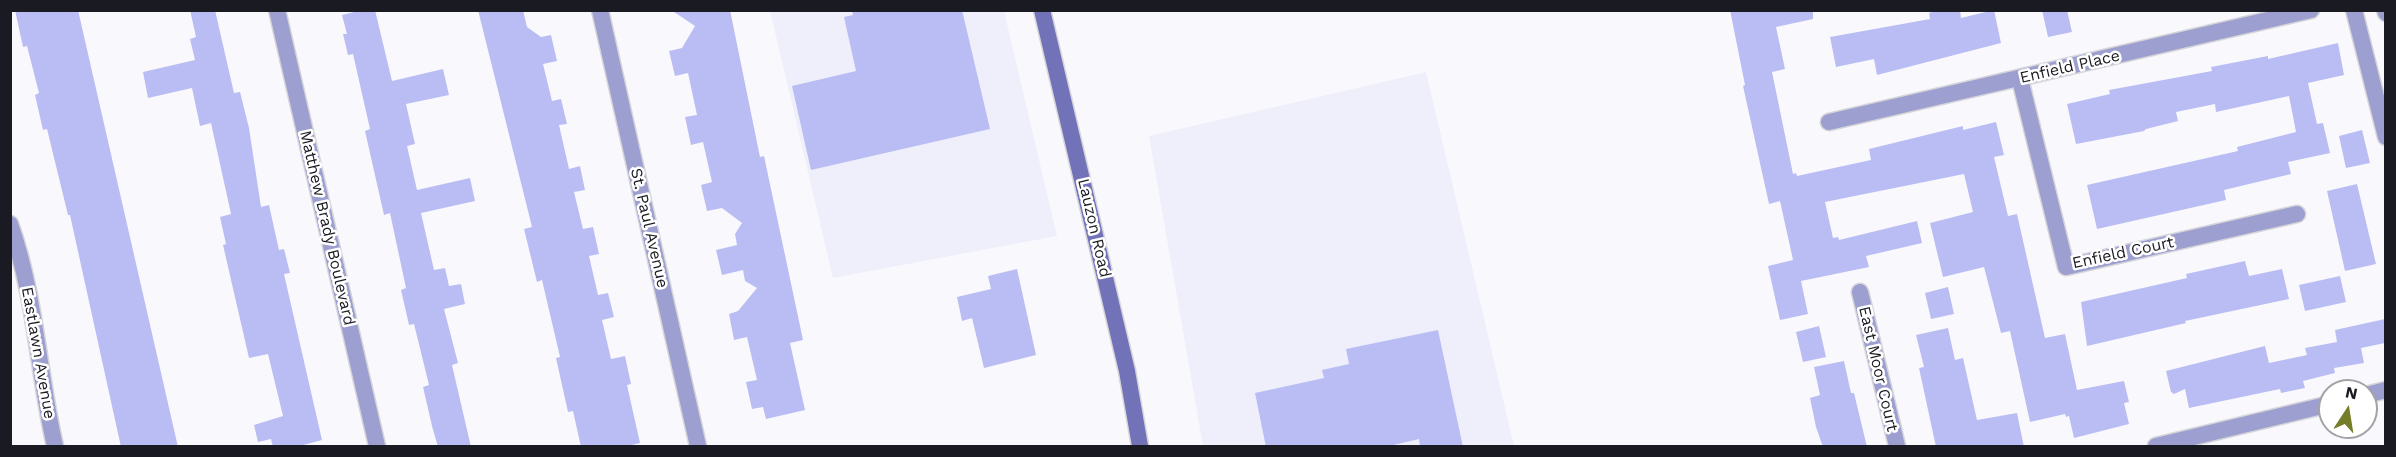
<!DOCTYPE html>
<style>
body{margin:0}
#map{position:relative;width:2396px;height:457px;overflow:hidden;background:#f9f9fd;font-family:"Work Sans",sans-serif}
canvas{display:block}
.frame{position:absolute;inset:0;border:12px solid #1a1a22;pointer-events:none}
.north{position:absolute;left:2318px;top:379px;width:60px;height:60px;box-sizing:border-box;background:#fff;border:2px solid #a3a3a7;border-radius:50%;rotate:12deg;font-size:16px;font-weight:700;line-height:24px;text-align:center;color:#1a1a22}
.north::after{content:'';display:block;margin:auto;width:21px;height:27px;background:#767d28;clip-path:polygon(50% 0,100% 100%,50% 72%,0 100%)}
</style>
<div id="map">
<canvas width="2396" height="457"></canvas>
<div class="frame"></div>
<div class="north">N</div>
</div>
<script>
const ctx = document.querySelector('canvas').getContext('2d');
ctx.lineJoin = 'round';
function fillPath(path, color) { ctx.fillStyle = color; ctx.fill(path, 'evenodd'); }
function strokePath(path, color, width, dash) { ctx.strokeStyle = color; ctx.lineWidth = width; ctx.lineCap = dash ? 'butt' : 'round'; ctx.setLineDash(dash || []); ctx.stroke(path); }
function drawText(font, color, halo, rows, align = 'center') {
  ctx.font = font + ' "Work Sans",sans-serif'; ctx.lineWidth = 5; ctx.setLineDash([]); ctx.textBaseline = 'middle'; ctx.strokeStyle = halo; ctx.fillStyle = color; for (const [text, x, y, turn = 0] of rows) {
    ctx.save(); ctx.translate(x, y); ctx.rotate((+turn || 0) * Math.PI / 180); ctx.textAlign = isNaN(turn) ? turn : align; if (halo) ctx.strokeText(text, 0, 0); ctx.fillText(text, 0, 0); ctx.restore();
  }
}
fillPath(new Path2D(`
 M770,11H1004L1057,236L833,278Z
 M1426,72L1514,446H1203L1149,136Z`), '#eeeffb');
fillPath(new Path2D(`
 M15,10H78L178,447H121L70,215H68L47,129L43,130L35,95L39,93L27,46L23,47Z
 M190,10H215L234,93L240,92L249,128L261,207L269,205L279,250L284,249L290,273L284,274L322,440L296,447H273L271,439L258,442L254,425L283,416L268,354L249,358L223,245L226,244L220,217L231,214L211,123L200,126L192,88L148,98L143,72L195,60L190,39L196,37Z
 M362,10H375L392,81L443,69L449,95L406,104L415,144L407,146L417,190L470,178L475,201L421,213L434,270L445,268L449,286L461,284L465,304L444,309L458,363L452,365L471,447H438L432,426L423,387L429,385L414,324L409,325L401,290L406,288L390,213L384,215L365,131L370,129L353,54L348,55L343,34H347L342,15Z
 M478,10H523L527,27L541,37L551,35L557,61L543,64L552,101L561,99L567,124L559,125L569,169L580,166L585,190L574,192L583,229L593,227L599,254L589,256L598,295L608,293L614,317L602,320L611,359L625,356L631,384L627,385L640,443L624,447H581L573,411L568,412L556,358L560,357L542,280L537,282L524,229L532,227Z
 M671,10H730L760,157L764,156L803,340L790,343L805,410L766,419L763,407L752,409L746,382L757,380L747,337L734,340L729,314L738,311L757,288L745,281L743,270L722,275L716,250L737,245L735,234L742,223L722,208L707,211L701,185L712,182L703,142L691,145L685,117L697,115L688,73L675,76L669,51L682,48L695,26Z
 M852,10H962L990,129L811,170L792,86L856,71L844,17L853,15Z
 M1730,10H1813V19L1776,27L1785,69L1772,72L1793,174L1796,173L1797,176L1871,160L1869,149L1963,126V130L1996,122L2004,155L1994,157L2008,216L2017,214L2045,338L2065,334L2077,390L2124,381L2129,402L2124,403L2129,424L2074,438L2069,416L2066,417L2065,414L2030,422L2010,331L2001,333L1984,267L1943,277L1930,223L1973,212L1964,174L1825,202L1833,238L1838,237L1839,240L1917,221L1922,243L1866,256L1869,267L1801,281L1808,314L1780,320L1768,266L1793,260L1780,201L1769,204L1743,86L1745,85Z
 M1939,10H1960L1961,18L1994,10L2001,43L1877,75L1874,59L1836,67L1830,37L1930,19L1929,13Z
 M2042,10H2067L2072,32L2048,37Z
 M2338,43L2344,75L2308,83L2317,124L2323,123L2330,153L2288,162L2291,174L2224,190L2226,200L2097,229L2087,185L2238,151L2237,147L2296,132L2289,96L2216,112L2215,104L2176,112L2178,121L2146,129L2144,131L2076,144L2067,104L2110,94L2109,90L2212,71L2211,67L2268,56V59Z
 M2362,130L2370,163L2346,168L2339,136Z
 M2357,184L2376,264L2345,271L2327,191Z
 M2245,261L2249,276L2282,269L2289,299L2185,321L2186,323L2087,346L2081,302L2187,278L2186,274Z
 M1017,269L1036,355L984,368L972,318L962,321L957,297L991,289L988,276Z
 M2340,276L2346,302L2305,311L2299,285Z
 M1948,287L1954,314L1931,319L1925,293Z
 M2385,319V343L2361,348L2364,363L2334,368L2335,373L2303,381L2305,388L2281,393L2280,389L2189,408L2185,389L2174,394L2171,392L2166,371L2265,346L2269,363L2307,355L2305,348L2337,342L2335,330Z
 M1819,326L1826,357L1803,362L1796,332Z
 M1948,328L1955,360L1963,358L1977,420L2017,413L2024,447H1936L1919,368L1924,367L1916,335Z
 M1438,330L1463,447H1420L1419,439L1385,447H1266L1255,393L1324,378L1322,370L1349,364L1346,349Z
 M1844,361L1851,393H1854L1867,447H1823L1816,427L1810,398L1820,395L1814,367Z`), '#babdf4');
const minor = new Path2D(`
 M277,10L377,446
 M600,10L698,446
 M2020,79L2066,267L2297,214
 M1829,122L2311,10
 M10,224C36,297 38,373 55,446
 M1860,292L1897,446
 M2366,395L2386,390
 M2156,446L2330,404`);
const tertiary = new Path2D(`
 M2354,10L2386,137
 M2385,10L2386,13`);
const secondary = new Path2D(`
 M1042,10L1127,371L1140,446`);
strokePath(minor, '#d5d5da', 19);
strokePath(tertiary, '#d5d5da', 19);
strokePath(secondary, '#d5d5da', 19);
strokePath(minor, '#9c9fcf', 16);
strokePath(tertiary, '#9c9fcf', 16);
strokePath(secondary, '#7172b8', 16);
drawText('16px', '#1a1a22', '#fff', [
 ["Enfield Place",2070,67,-13],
 ["Matthew Brady Boulevard",327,228,77],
 ["St. Paul Avenue",649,228,77],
 ["Lauzon Road",1094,228,77],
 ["Enfield Court",2123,253,-12],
 ["Eastlawn Avenue",38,353,80],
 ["East Moor Court",1878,369,77]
]);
</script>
